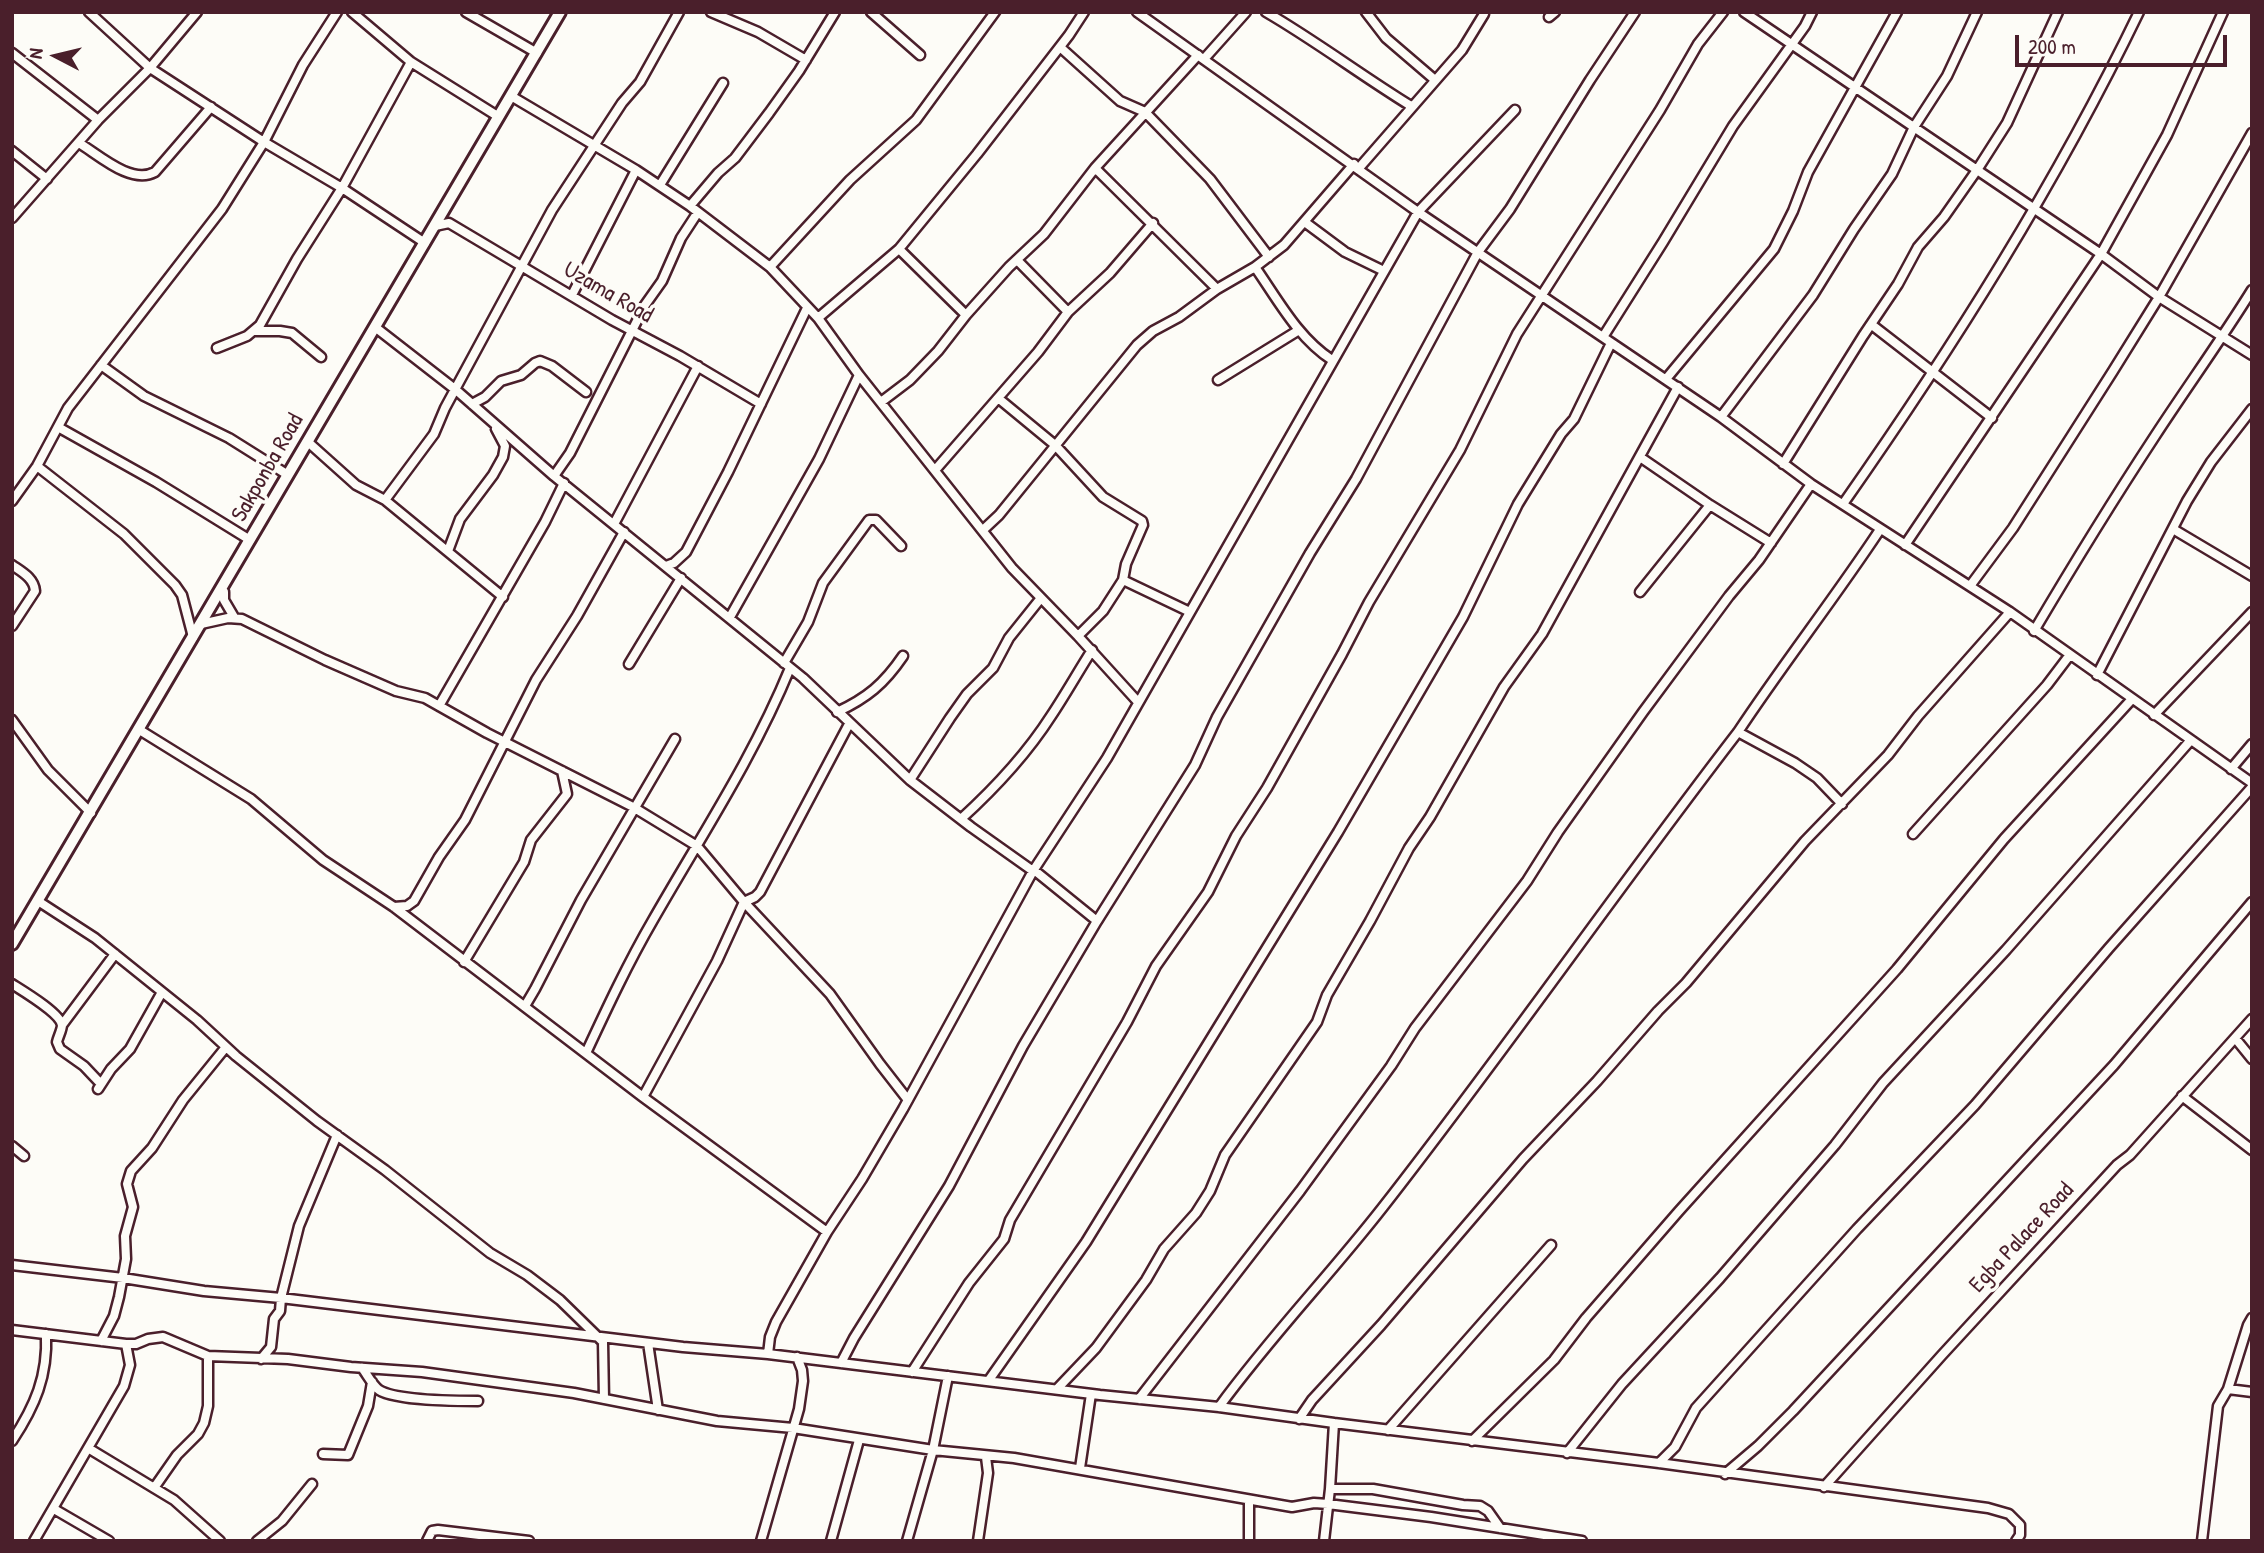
<!DOCTYPE html>
<html>
<head>
<meta charset="utf-8">
<style>
  body { margin:0 }
  #map { position:relative; width:2264px; height:1553px; overflow:hidden; background:#fdfcf7; font-family:"Patrick Hand",sans-serif }
  canvas { display:block }
  .frame { position:absolute; inset:0; border:14px solid #4a1f2b; pointer-events:none }
  .north { position:absolute; left:21px; top:21px; width:70px; height:70px; -webkit-text-stroke:5px #fdfcf7; paint-order:stroke; rotate:277deg; font-size:19px; font-weight:700; line-height:28px; text-align:center; color:#4a1f2b }
  .north::after { content:''; display:block; margin:auto; width:24px; height:32px; background:#4a1f2b; clip-path:polygon(50% 0,100% 100%,50% 72%,0 100%) }
  .scale { position:absolute; left:2015px; top:35px; width:212px; height:32px; box-sizing:border-box; border:4px solid #4a1f2b; border-top:0; padding-left:9px; font-size:21px; line-height:24px; white-space:nowrap; color:#4a1f2b; -webkit-text-stroke:5px #fdfcf7; paint-order:stroke }
</style>
</head>
<body>
<div id="map">
<canvas width="2264" height="1553"></canvas>
<div class="frame"></div>
<div class="north">N</div>
<div class="scale">200 m</div>
</div>
<script>
const context = document.querySelector('canvas').getContext('2d');
context.lineJoin = 'round';
function stroke(path, color, width, dash) {
  context.strokeStyle = color;
  context.lineWidth = width;
  context.lineCap = dash ? 'butt' : 'round';
  context.setLineDash(dash || []);
  context.stroke(path);
}
function write(font, color, halo, rows, align = 'center') {
  context.font = font + ' "Patrick Hand",sans-serif';
  context.lineWidth = 7;
  context.setLineDash([]);
  context.textBaseline = 'middle';
  context.strokeStyle = halo;
  context.fillStyle = color;
  for (const [text, x, y, turn = 0] of rows) {
    context.save();
    context.translate(x, y);
    context.rotate((+turn || 0) * Math.PI / 180);
    context.textAlign = isNaN(turn) ? turn : align;
    if (halo) context.strokeText(text, 0, 0);
    context.fillText(text, 0, 0);
    context.restore();
  }
}
const minor = new Path2D(`
  M 89,12 L 150,68 L 264,142 L 342,188 L 425,243
  M 352,12 L 411,62 L 499,117
  M 466,12 L 537,53
  M 711,12 L 758,32 L 806,60
  M 871,12 L 920,55
  M 1137,12 L 1418,212 L 1721,417 L 1811,484 L 2010,612 L 2252,783
  M 1266,12 C 1316,41 1362,76 1411,106
  M 1366,12 L 1386,38 L 1435,80
  M 1744,12 L 2101,254 L 2159,297 L 2252,355
  M 1549,17 L 1555,12
  M 1060,47 L 1120,101 L 1145,112 L 1210,179 L 1269,257
  M 12,53 L 98,120
  M 1204,59 L 1246,12
  M 511,96 L 636,170 L 690,206 L 770,267 L 818,318 L 859,375 L 1012,568 L 1078,636 L 1138,702
  M 79,143 C 99,155 131,185 155,172 L 211,107
  M 12,151 L 47,179
  M 1095,168 L 1217,289
  M 1359,168 L 1462,50 L 1484,14
  M 660,185 L 723,83
  M 690,206 L 718,173 L 735,158 L 769,113 L 799,71 L 835,12
  M 12,218 L 98,120 L 150,68 L 197,12
  M 1306,223 L 1345,252 L 1384,271
  M 435,226 L 449,223 L 612,320 L 680,356 L 761,404
  M 899,249 L 966,315
  M 1017,260 L 1068,312
  M 770,267 L 850,180 L 916,120 L 995,12
  M 1255,267 C 1278,300 1298,338 1332,360
  M 572,295 L 636,170
  M 818,318 L 899,249 L 977,154 L 1069,35 L 1084,12
  M 1872,325 L 1992,418
  M 375,327 L 456,390 L 554,476 L 803,678 L 910,780 L 971,827 L 1033,871
  M 255,331 L 280,331 L 292,333 L 321,357
  M 1603,337 L 1663,242 L 1733,126 L 1805,26 L 1812,12
  M 217,348 L 247,336 L 260,325 L 297,259 L 342,188 L 411,62
  M 101,365 L 144,396 L 229,438 L 288,475
  M 1666,379 L 1774,249 L 1793,211 L 1808,172 L 1897,12
  M 1218,380 L 1299,330
  M 998,398 L 1055,445 L 1103,497 L 1142,521 L 1143,525 L 1126,564 L 1123,580 L 1103,611 L 1078,636
  M 881,402 L 910,380 L 938,351 L 966,315 L 1009,267 L 1044,234 L 1095,168 L 1198,55
  M 472,404 L 485,397 L 501,381 L 521,375 L 535,363 L 540,361 L 552,366 L 586,392
  M 1721,417 L 1813,295 L 1854,229 L 1892,174 L 1914,127 L 1947,76 L 1977,12
  M 58,427 L 156,482 L 250,540
  M 308,442 L 356,485 L 385,500 L 434,434 L 445,408 L 552,210 L 622,103 L 640,82 L 679,12
  M 1640,457 L 1710,505 L 1771,543
  M 1783,464 L 1863,336 L 1898,284 L 1918,247 L 1944,217 L 1977,170 L 2007,123 L 2058,12
  M 37,466 L 124,534 L 175,585 L 182,595 L 193,637
  M 936,469 L 1038,352 L 1068,312 L 1110,273 L 1153,223
  M 554,476 L 570,453 L 645,305 L 662,281 L 681,238 L 698,212
  M 385,500 L 503,597
  M 12,501 L 37,466 L 68,408 L 222,209 L 264,142 L 303,65 L 337,12
  M 1843,504 C 1953,347 2056,184 2139,12
  M 614,524 L 698,366
  M 2173,529 L 2252,576
  M 983,530 L 999,515 L 1137,345 L 1153,331 L 1179,317 L 1217,289 L 1255,267 L 1284,245 L 1354,164
  M 1905,545 L 2101,254 L 2167,135 L 2223,12
  M 448,551 L 460,519 L 493,475 L 503,457 L 505,446 L 496,429
  M 12,565 C 22,572 34,578 35,591 L 12,626
  M 666,566 L 674,563 L 686,552 L 728,472 L 807,308
  M 1123,580 L 1190,612
  M 1970,586 L 2013,528 L 2113,371 L 2159,297 L 2252,133
  M 224,592 L 224,600 L 234,617
  M 1640,592 L 1710,505
  M 730,617 L 819,459 L 859,375
  M 201,624 L 228,618 L 242,619 L 325,660 L 396,691 L 425,698 L 487,733 L 633,807 L 697,846 L 744,902 L 830,994 L 880,1064 L 908,1100
  M 2034,631 C 2073,565 2113,500 2155,436 C 2187,387 2221,340 2252,290
  M 784,663 L 808,622 L 823,583 L 869,520 L 876,520 L 901,546
  M 629,664 L 681,578
  M 2097,675 L 2187,501 L 2211,462 L 2252,409
  M 439,706 L 545,522 L 564,483
  M 837,712 C 867,698 884,684 903,656
  M 2154,715 L 2252,612
  M 12,720 L 48,770 L 91,813
  M 138,729 L 251,799 L 323,860 L 394,907 L 643,1097 L 827,1232
  M 1738,732 L 1795,763 L 1817,778 L 1842,804
  M 2231,769 L 2252,744
  M 910,780 L 950,718 L 967,694 L 993,668 L 1009,638 L 1041,598
  M 961,819 C 995,788 1026,755 1051,716 C 1065,695 1078,672 1092,650
  M 1913,834 L 2047,685 L 2069,656
  M 1034,870 L 1097,921 L 1195,765 L 1217,717 L 1310,553 L 1356,479 L 1478,252 L 1510,209 L 1590,80 L 1635,12
  M 38,901 L 95,938 L 197,1020 L 236,1056 L 317,1121 L 385,1170 L 490,1253 L 527,1275 L 560,1300 L 603,1342 L 604,1399
  M 394,907 L 407,906 L 414,901 L 439,857 L 465,820 L 536,680 L 577,616 L 624,532
  M 464,962 L 524,862 L 531,840 L 567,794 L 562,771
  M 12,984 C 23,991 60,1013 62,1025 C 62,1030 58,1037 57,1042 L 60,1049 L 84,1066 L 101,1084
  M 525,1006 L 535,989 L 581,900 L 675,739
  M 62,1025 L 115,954
  M 2235,1038 L 2252,1059
  M 586,1053 C 607,1008 628,963 653,920 C 701,836 753,758 790,668
  M 98,1089 L 111,1069 L 130,1049 L 162,992
  M 2182,1096 L 2252,1150
  M 643,1097 L 717,961 L 744,902 L 755,897 L 760,892 L 849,724
  M 12,1146 L 24,1156
  M 12,1265 L 123,1278 L 204,1291 L 281,1298 L 683,1347 L 768,1354 L 1100,1395 L 1219,1407 L 1334,1423 L 1330,1489 L 1324,1541
  M 12,1330 L 126,1344 L 136,1344 L 148,1339 L 163,1337 L 208,1356 L 288,1359 L 351,1367 L 422,1372 L 574,1393 L 717,1421 L 793,1428 L 933,1450 L 1014,1458 L 1292,1507 L 1314,1503 L 1328,1504 L 1431,1517 L 1582,1541
  M 101,1341 L 114,1316 L 119,1297 L 126,1259 L 125,1236 L 133,1207 L 127,1184 L 131,1171 L 152,1148 L 183,1100 L 226,1047
  M 648,1343 L 658,1410
  M 768,1354 L 770,1337 L 776,1322 L 827,1232 L 862,1179 L 903,1109 L 1033,871 L 1107,758 L 1418,212 L 1515,110
  M 261,1359 L 271,1347 L 274,1319 L 280,1311 L 281,1298 L 299,1226 L 337,1135
  M 841,1363 L 854,1338 L 949,1186 L 1023,1046 L 1097,921
  M 362,1368 C 367,1374 372,1385 379,1390 C 397,1401 455,1401 478,1401
  M 912,1372 L 969,1283 L 1004,1239 L 1010,1220 L 1127,1022 L 1156,966 L 1208,892 L 1236,836 L 1267,788 L 1342,654 L 1369,602 L 1460,450 L 1517,334 L 1660,110 L 1698,44 L 1723,12
  M 989,1380 L 1086,1242 L 1338,832 L 1463,617 L 1518,504 L 1561,434 L 1574,419 L 1611,343
  M 1057,1389 L 1096,1348 L 1146,1280 L 1164,1249 L 1196,1213 L 1210,1191 L 1225,1155 L 1317,1022 L 1327,995 L 1370,921 L 1409,848 L 1430,817 L 1504,687 L 1542,634 L 1678,387
  M 2228,1389 L 2252,1392
  M 1139,1399 L 1300,1191 L 1391,1066 L 1415,1028 L 1527,881 L 1558,832 L 1643,712 L 1729,596 L 1759,560 L 1811,484
  M 1219,1407 C 1270,1337 1330,1275 1383,1207 C 1505,1051 1617,889 1738,732 C 1783,664 1834,599 1879,531
  M 1299,1419 L 1312,1400 L 1381,1325 L 1523,1159 L 1597,1081 L 1658,1011 L 1686,983 L 1805,841 L 1888,755 L 1918,716 L 2010,612
  M 1334,1423 L 1659,1463 L 1988,1508 L 2009,1514 L 2020,1525 L 2020,1535 L 2016,1541
  M 1388,1430 L 1551,1245
  M 12,1441 C 35,1406 48,1376 46,1334
  M 1472,1441 L 1554,1360 L 1586,1318 L 1679,1211 L 1897,969 L 2004,839 L 2132,699
  M 88,1448 L 174,1500 L 220,1541
  M 1567,1453 L 1622,1384 L 1720,1278 L 1835,1145 L 1883,1083 L 2006,950 L 2190,741
  M 323,1454 L 348,1455 L 368,1406 L 372,1382
  M 1659,1463 L 1675,1447 L 1696,1408 L 1857,1229 L 1975,1105 L 2109,948 L 2252,787
  M 1080,1468 L 1091,1394
  M 1725,1474 L 1758,1446 L 1793,1411 L 2114,1065 L 2252,902
  M 1824,1487 L 1942,1355 L 2117,1165 L 2130,1155 L 2252,1019
  M 154,1488 L 177,1455 L 198,1434 L 204,1423 L 208,1406 L 208,1356
  M 1330,1489 L 1373,1489 L 1463,1505 L 1480,1506 L 1488,1511 L 1500,1528
  M 1249,1500 L 1249,1541
  M 54,1509 L 109,1541
  M 34,1541 L 124,1386 L 130,1365 L 126,1344
  M 257,1541 L 282,1521 L 312,1484
  M 427,1541 L 432,1531 L 438,1530 L 529,1541
  M 761,1541 L 799,1409 L 803,1381 L 802,1370 L 797,1357
  M 831,1541 L 859,1440
  M 907,1541 L 933,1450 L 948,1376
  M 978,1541 L 988,1473 L 986,1457
  M 2202,1541 L 2218,1406 L 2228,1389 L 2248,1325 L 2252,1318`);
const secondary = new Path2D(`
  M 12,944 L 560,12`);
const streetNames = [
  ["Uzama Road",608,293,30],
  ["Sakponba Road",268,468,-60],
  ["Egba Palace Road",2022,1238,-47]
];
stroke(minor, '#4a1f2b', 13);
stroke(secondary, '#4a1f2b', 16);
stroke(minor, '#fdfcf7', 8);
stroke(secondary, '#fdfcf7', 10);
write('23px', '#4a1f2b', '#fdfcf7', streetNames);
</script>
</body>
</html>
